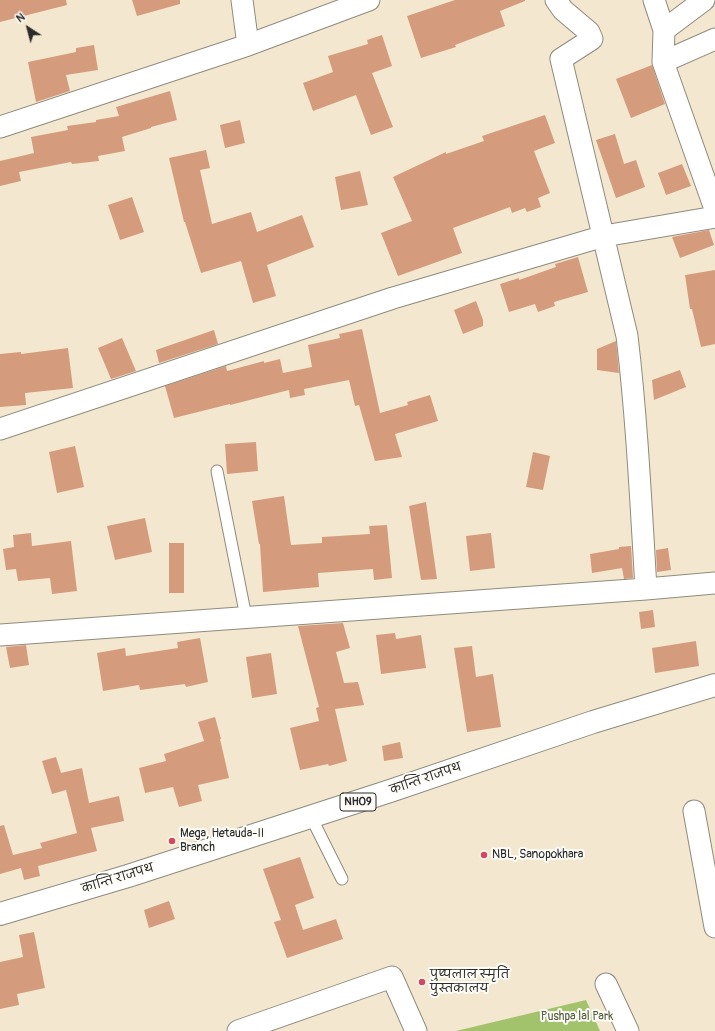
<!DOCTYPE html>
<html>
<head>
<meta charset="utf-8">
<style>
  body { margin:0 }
  #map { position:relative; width:715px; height:1031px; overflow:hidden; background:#f3e8cf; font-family:Pangolin,sans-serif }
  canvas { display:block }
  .north { position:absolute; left:8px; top:8px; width:40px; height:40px; -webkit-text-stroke:3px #fdfcf7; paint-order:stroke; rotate:324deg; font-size:11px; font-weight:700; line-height:16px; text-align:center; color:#2b2b2b }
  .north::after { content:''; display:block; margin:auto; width:14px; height:18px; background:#2b2b2b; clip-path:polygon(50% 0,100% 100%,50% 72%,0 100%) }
</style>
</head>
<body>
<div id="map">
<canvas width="715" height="1031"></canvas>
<div class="north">N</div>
</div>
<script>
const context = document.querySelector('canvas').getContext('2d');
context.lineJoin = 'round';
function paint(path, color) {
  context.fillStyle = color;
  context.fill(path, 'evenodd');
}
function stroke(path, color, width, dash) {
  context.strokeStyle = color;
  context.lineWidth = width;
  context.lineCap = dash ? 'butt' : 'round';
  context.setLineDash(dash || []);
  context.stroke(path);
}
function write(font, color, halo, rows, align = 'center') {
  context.font = font + ' Pangolin,"Playpen Sans Deva",sans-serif';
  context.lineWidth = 4;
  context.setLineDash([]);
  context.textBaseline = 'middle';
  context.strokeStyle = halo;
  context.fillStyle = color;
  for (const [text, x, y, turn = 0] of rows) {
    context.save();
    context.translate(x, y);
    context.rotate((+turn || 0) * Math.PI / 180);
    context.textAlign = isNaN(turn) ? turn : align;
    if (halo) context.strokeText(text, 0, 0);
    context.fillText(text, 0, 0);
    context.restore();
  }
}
const green = new Path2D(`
  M 586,1000 L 600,1031 L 456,1031 Z`);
const building = new Path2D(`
  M 0,0 L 66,0 L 67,5 L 0,22 Z
  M 132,0 L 180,0 L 180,4 L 137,16 Z
  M 455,0 L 525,0 L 525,1 L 500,11 L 505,26 L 455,45 L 456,47 L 421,58 L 407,16 Z
  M 382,35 L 392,66 L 372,73 L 393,127 L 371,135 L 356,95 L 313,111 L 303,83 L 333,72 L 328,56 L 368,44 L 367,40 Z
  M 94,45 L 98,70 L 66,75 L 70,91 L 36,102 L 28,62 L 76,52 L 76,48 Z
  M 652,65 L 665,104 L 631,118 L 616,79 Z
  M 170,91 L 177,120 L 151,127 L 151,128 L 122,137 L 125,151 L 98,156 L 99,161 L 72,164 L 71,162 L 19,172 L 21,181 L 0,186 L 0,161 L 34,153 L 31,137 L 68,130 L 67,126 L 96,122 L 96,120 L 119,116 L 116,107 Z
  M 545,115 L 555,143 L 534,151 L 550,193 L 538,198 L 541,207 L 527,212 L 525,208 L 512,213 L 510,207 L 453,228 L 462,253 L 398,276 L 381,233 L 412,221 L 393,177 L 446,152 L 446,154 L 484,141 L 482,136 Z
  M 240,120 L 245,143 L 225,148 L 220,125 Z
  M 615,134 L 624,164 L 636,160 L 645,187 L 616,198 L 596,140 Z
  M 206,150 L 210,168 L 200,170 L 212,224 L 251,212 L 257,232 L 302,215 L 314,247 L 267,265 L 276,296 L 253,303 L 241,261 L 201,273 L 185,222 L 184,222 L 169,158 Z
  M 682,164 L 691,186 L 666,195 L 658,173 Z
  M 360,171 L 368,205 L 341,210 L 335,177 Z
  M 132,197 L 144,232 L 120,240 L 108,205 Z
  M 709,230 L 714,245 L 680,258 L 672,237 Z
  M 578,257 L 588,292 L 554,302 L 555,306 L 538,312 L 535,304 L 509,312 L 500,284 L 519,278 L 519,280 L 556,267 L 555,264 Z
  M 715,270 L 715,344 L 701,347 L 692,309 L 690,309 L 685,275 Z
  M 476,301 L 483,320 L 483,326 L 463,334 L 454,310 Z
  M 362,329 L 380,413 L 408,405 L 407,402 L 430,395 L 438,421 L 395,434 L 402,457 L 375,461 L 359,405 L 355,406 L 349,380 L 304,389 L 305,395 L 290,398 L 289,390 L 230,405 L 230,404 L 174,418 L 165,386 L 226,366 L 227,371 L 264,361 L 264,363 L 280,359 L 283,373 L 312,367 L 308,345 L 340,338 L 339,334 Z
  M 214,330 L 218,344 L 159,363 L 156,350 Z
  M 122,338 L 136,371 L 111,379 L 98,348 Z
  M 616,341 L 619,373 L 597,370 L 597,349 Z
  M 68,348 L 73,388 L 25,393 L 26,405 L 0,407 L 0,354 L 21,352 L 21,354 Z
  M 680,370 L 686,387 L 654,400 L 652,380 Z
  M 256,442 L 258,471 L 227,474 L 225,444 Z
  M 75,446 L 84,487 L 57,493 L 49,452 Z
  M 533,452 L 550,456 L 543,490 L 526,487 Z
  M 284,496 L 291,545 L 322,543 L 322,537 L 370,534 L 369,526 L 387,525 L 392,578 L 374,580 L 373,569 L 318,573 L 319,587 L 263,592 L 260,544 L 259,544 L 252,501 Z
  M 426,502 L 437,579 L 421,580 L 409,506 Z
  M 145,518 L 152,552 L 115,560 L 107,526 Z
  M 31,533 L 32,546 L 71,541 L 77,591 L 52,594 L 50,578 L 18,581 L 16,569 L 6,570 L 3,549 L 14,547 L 13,535 Z
  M 491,533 L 495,568 L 470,571 L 466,536 Z
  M 169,543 L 184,543 L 184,593 L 169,593 Z
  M 631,546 L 633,578 L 624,579 L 622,568 L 592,573 L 590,554 L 619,549 L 619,547 Z
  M 668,548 L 671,570 L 657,572 L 656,550 Z
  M 653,610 L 655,627 L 641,629 L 639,612 Z
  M 343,623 L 350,648 L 336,652 L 344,683 L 358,682 L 364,705 L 335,709 L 347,761 L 329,766 L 328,764 L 300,770 L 290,728 L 319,721 L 316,708 L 319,707 L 298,626 Z
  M 395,633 L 396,639 L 421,635 L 426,668 L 381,674 L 376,635 Z
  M 200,638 L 208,682 L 186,687 L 185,684 L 140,690 L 139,685 L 103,691 L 97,653 L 125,648 L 126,656 L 178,648 L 177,642 Z
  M 696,641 L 699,666 L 655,673 L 652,648 Z
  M 26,645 L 29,665 L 10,668 L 6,647 Z
  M 472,646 L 476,677 L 493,674 L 501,727 L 467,732 L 454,648 Z
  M 271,653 L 277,694 L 252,698 L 246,657 Z
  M 215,717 L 221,739 L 220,739 L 229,778 L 198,785 L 202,801 L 179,807 L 173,787 L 145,793 L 139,768 L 166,761 L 164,754 L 204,741 L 198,722 Z
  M 400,742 L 403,758 L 384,761 L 382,746 Z
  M 56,757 L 61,773 L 82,768 L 89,803 L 119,796 L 124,821 L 91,828 L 97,851 L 38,866 L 40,876 L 24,880 L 21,868 L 0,874 L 0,826 L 4,825 L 13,855 L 42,848 L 40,843 L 77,833 L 66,790 L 52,794 L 42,761 Z
  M 300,857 L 314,898 L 295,905 L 303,930 L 336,919 L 343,939 L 287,958 L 274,922 L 281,920 L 263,869 Z
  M 169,901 L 175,919 L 149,928 L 144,910 Z
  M 34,932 L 45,988 L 17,994 L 19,1005 L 0,1009 L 0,962 L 23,957 L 19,935 Z`);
const lane = new Path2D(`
  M 217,471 L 246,617
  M 311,817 L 342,879`);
const street = new Path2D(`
  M 242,0 L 248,45
  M 556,0 L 563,10 L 589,32 L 592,39 L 561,59 L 627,336 C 637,420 641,505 646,589
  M 654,0 L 664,30 L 663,62 L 715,209
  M 664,30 L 704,0
  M 663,62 L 715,39
  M 0,127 L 248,45 L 369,0
  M 0,429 L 393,298 L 604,236 L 715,217
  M 0,635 L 646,589 L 715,583
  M 694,811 L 715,927
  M 606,984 L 628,1031
  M 238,1031 L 392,977 L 416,1031`);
const primary = new Path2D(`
  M 0,914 L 128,876 L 390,791 L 593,722 L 715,685`);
const markers = [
  [172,841,4,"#d1495b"],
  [484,855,4,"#d1495b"],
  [422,982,4,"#d1495b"]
];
const shields = [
  [358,802,36]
];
const shieldNames = [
  ["NH09",358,802]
];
const streetNames = [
  ["कान्ति राजपथ",426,779,-19],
  ["कान्ति राजपथ",118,879,-17]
];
const poiNames = [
  ["Mega, Hetauda-II",180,834],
  ["Branch",180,848],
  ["NBL, Sanopokhara",492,855],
  ["पुष्पलाल स्मृति",430,975],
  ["पुस्तकालय",430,989]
];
const parkNames = [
  ["Pushpa lal Park",577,1017]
];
paint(green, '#a2c26b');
paint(building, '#d49c7c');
stroke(lane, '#8f8a7d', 13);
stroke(street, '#8f8a7d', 23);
stroke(primary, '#8f8a7d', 24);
stroke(lane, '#fff', 11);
stroke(street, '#fff', 21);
stroke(primary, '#fff', 22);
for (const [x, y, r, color] of markers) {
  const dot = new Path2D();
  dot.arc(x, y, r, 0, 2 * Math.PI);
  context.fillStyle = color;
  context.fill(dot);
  stroke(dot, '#fdfcf7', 1.5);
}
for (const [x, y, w] of shields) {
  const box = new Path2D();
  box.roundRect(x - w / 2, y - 9, w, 18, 3);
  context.fillStyle = '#fdfcf7';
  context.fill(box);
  stroke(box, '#2b2b2b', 1);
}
write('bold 11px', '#2b2b2b', null, shieldNames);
write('12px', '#2b2b2b', '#fdfcf7', streetNames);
write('12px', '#2b2b2b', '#fdfcf7', poiNames, 'left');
write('12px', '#556041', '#fdfcf7', parkNames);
</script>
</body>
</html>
